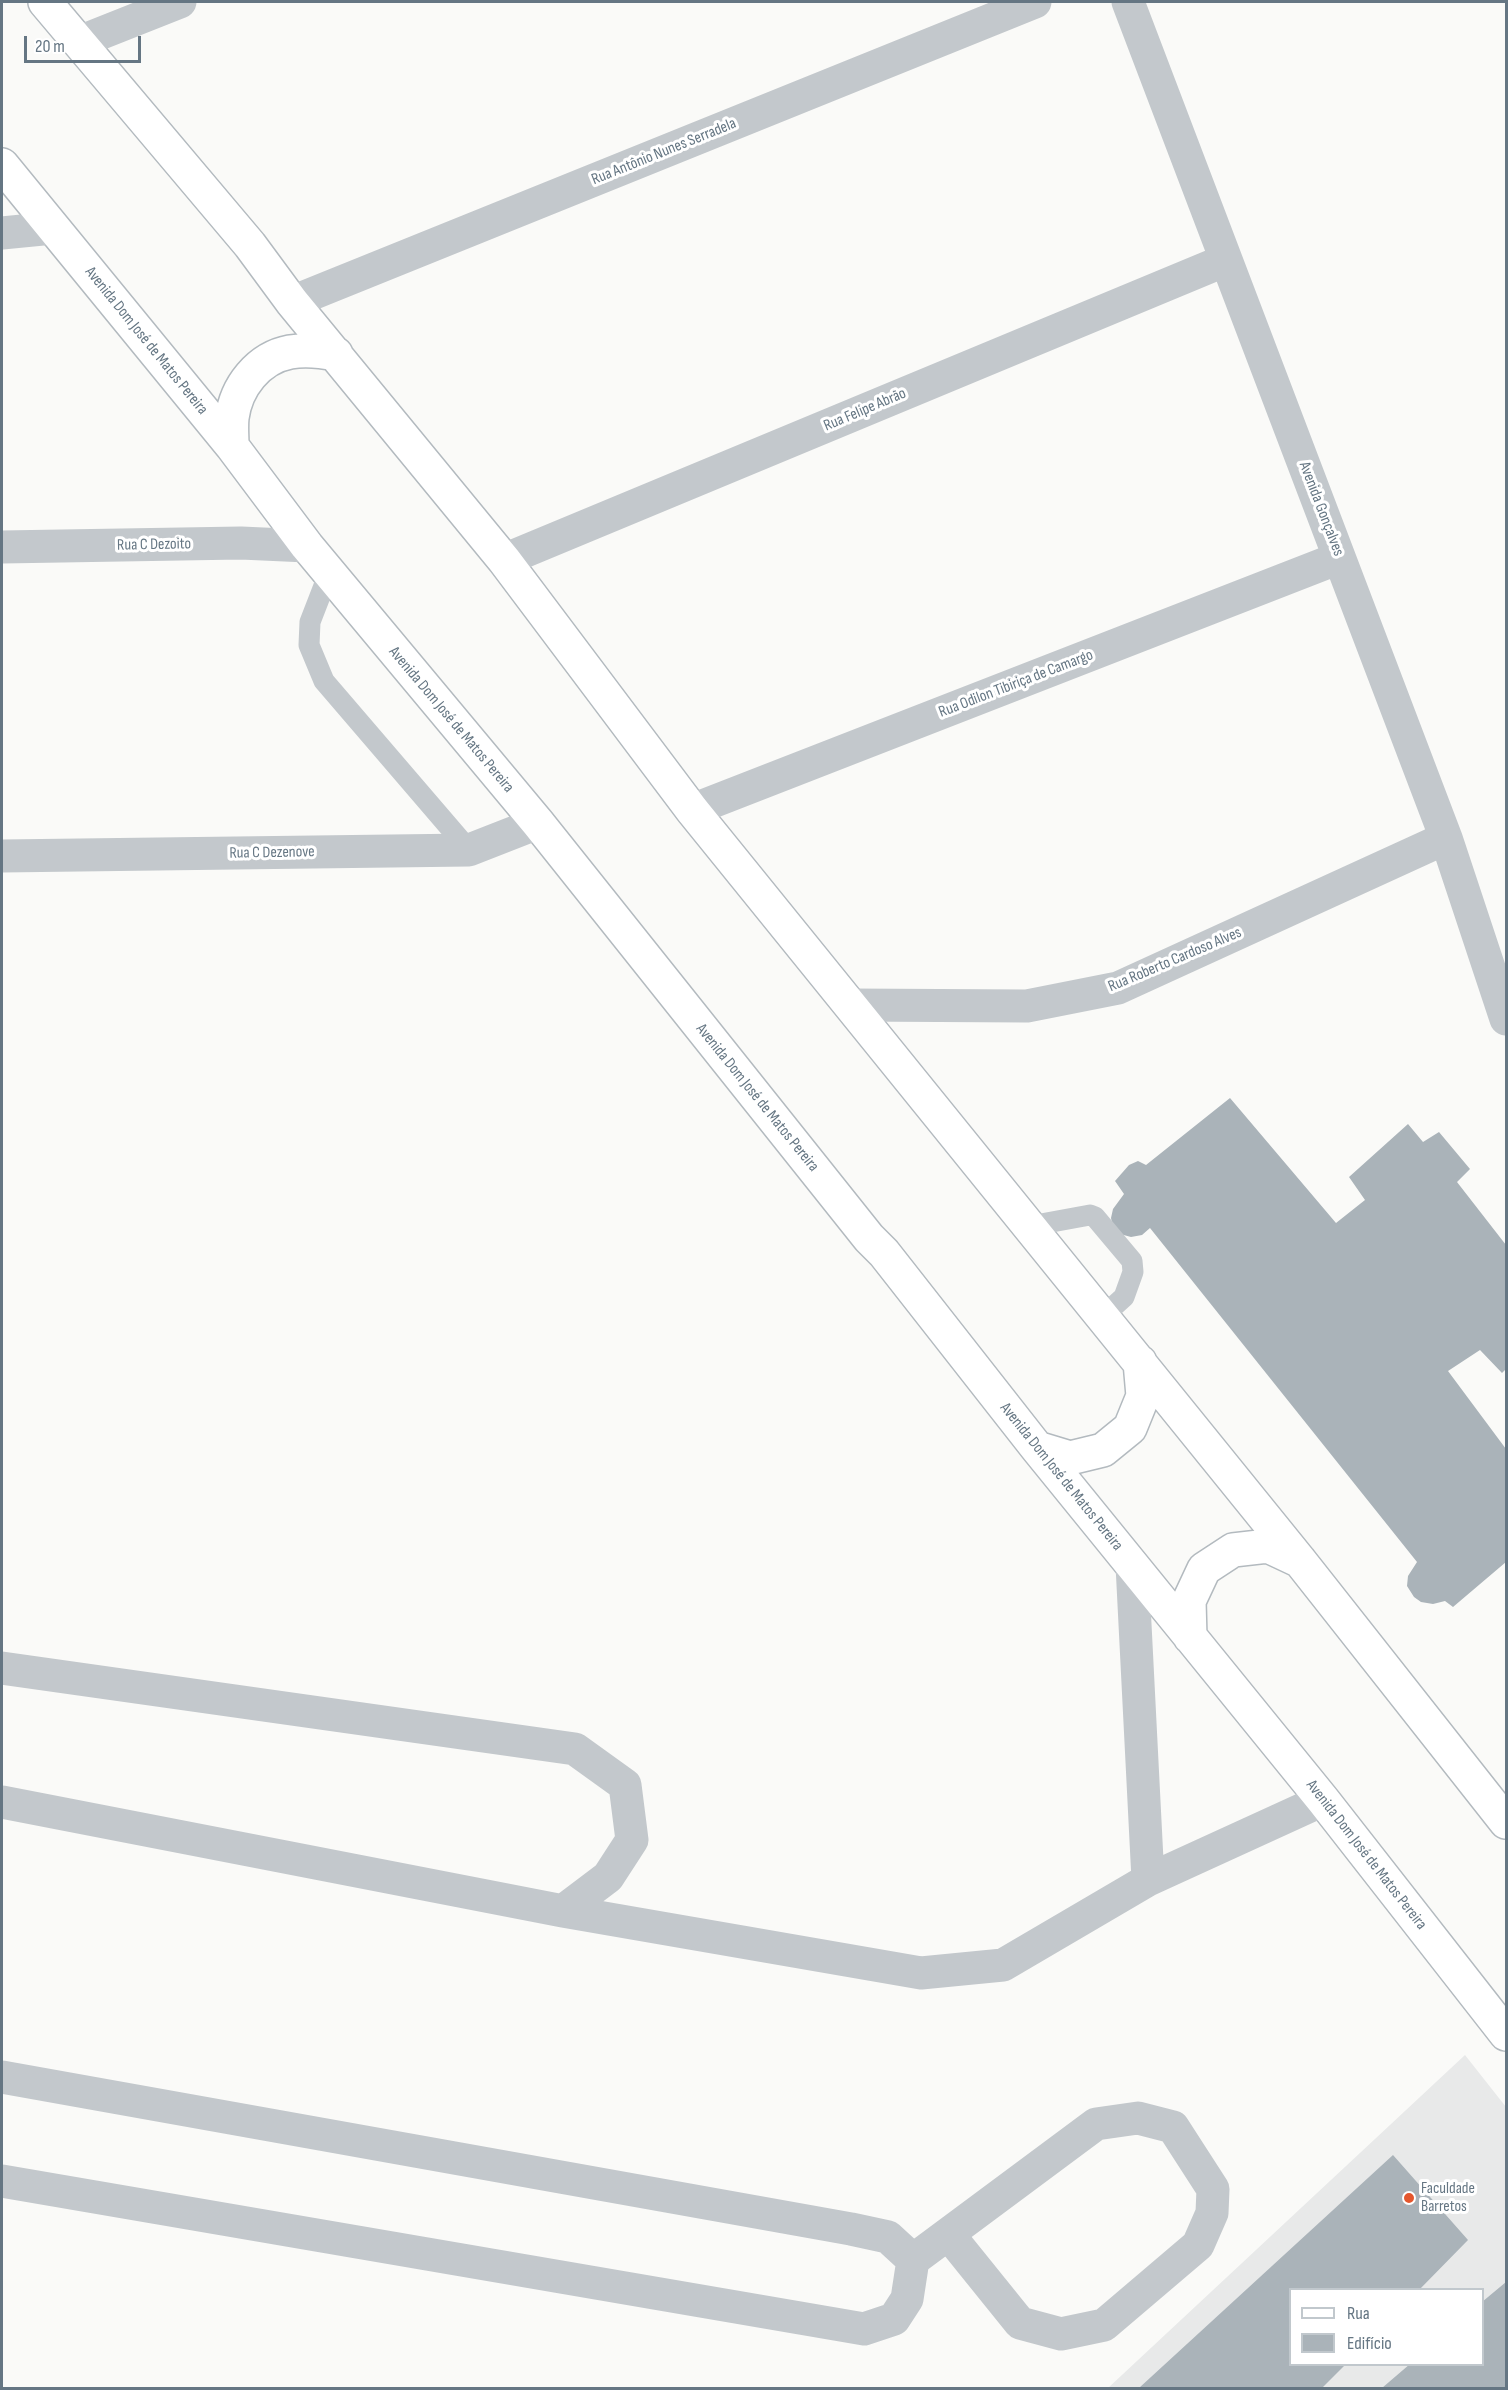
<!DOCTYPE html>
<html>
<head>
<meta charset="utf-8">
<style>
  body { margin:0 }
  #map { position:relative; width:1508px; height:2390px; overflow:hidden; background:#fafaf8; font-family:"Sofia Sans Condensed",sans-serif }
  canvas { display:block }
  .frame { position:absolute; inset:0; border:3px solid #657683; pointer-events:none }
  .legend { position:absolute; left:1289px; top:2288px; width:195px; height:78px; box-sizing:border-box; background:#fff; border:2px solid #c1c8cd; margin:0; padding:8px 10px; list-style:none; font-size:18px; color:#657683 }
  .legend li { display:flex; align-items:center; gap:12px; height:30px }
  .legend b { width:30px; border:2px solid #c1c8cd }
  .scale { position:absolute; left:24px; top:36px; width:117px; height:27px; box-sizing:border-box; border:3px solid #657683; border-top:0; padding-left:8px; font-size:18px; line-height:21px; white-space:nowrap; color:#657683; -webkit-text-stroke:4px #fff; paint-order:stroke }
</style>
</head>
<body>
<div id="map">
<canvas width="1508" height="2390"></canvas>
<div class="frame"></div>
<ul class="legend">
<li><b style="height:8px;background:#fff"></b>Rua</li>
<li><b style="height:16px;background:#aab3b9"></b>Edifício</li>
</ul>
<div class="scale">20 m</div>
</div>
<script>
const context = document.querySelector('canvas').getContext('2d');
context.lineJoin = 'round';
function paint(path, color) {
  context.fillStyle = color;
  context.fill(path, 'evenodd');
}
function stroke(path, color, width, dash) {
  context.strokeStyle = color;
  context.lineWidth = width;
  context.lineCap = dash ? 'butt' : 'round';
  context.setLineDash(dash || []);
  context.stroke(path);
}
function write(font, color, halo, rows, align = 'center') {
  context.font = font + ' "Sofia Sans Condensed",sans-serif';
  context.lineWidth = 6;
  context.setLineDash([]);
  context.textBaseline = 'middle';
  context.strokeStyle = halo;
  context.fillStyle = color;
  for (const [text, x, y, turn = 0] of rows) {
    context.save();
    context.translate(x, y);
    context.rotate((+turn || 0) * Math.PI / 180);
    context.textAlign = isNaN(turn) ? turn : align;
    if (halo) context.strokeText(text, 0, 0);
    context.fillText(text, 0, 0);
    context.restore();
  }
}
const built = new Path2D(`
  M 1465,2055 L 1506,2107 L 1506,2388 L 1108,2388 ZM 1290,2290 L 1482,2290 L 1482,2364 L 1290,2364 Z`);
const building = new Path2D(`
  M 1230,1098 L 1336,1223 L 1365,1200 L 1349,1177 L 1408,1124 L 1423,1142 L 1439,1132 L 1470,1169 L 1457,1182 L 1506,1245 L 1506,1369 L 1502,1373 L 1480,1350 L 1448,1371 L 1506,1449 L 1506,1562 L 1453,1607 L 1445,1601 L 1433,1604 L 1421,1602 L 1414,1597 L 1407,1586 L 1408,1576 L 1417,1562 L 1150,1228 L 1142,1235 L 1131,1237 L 1120,1234 L 1113,1227 L 1111,1218 L 1113,1209 L 1124,1194 L 1115,1181 L 1129,1165 L 1138,1161 L 1146,1165 Z
  M 1393,2155 L 1468,2240 L 1419,2290 L 1290,2290 L 1290,2364 L 1346,2364 L 1322,2388 L 1139,2388 Z
  M 1506,2282 L 1506,2388 L 1382,2388 L 1410,2364 L 1482,2364 L 1482,2302 Z`);
const service = new Path2D(`
  M 329,573 L 310,622 L 309,645 L 324,681 L 469,850
  M 1030,1226 L 1090,1215 L 1095,1217 L 1132,1261 L 1133,1272 L 1124,1297 L 1103,1316`);
const minor = new Path2D(`
  M 1128,2 L 1446,838 L 1506,1019
  M 79,42 L 180,2
  M 2,233 L 53,228
  M 292,302 L 1035,2
  M 2,547 L 241,543 L 307,546
  M 504,560 L 1226,260
  M 692,810 L 1339,558
  M 2,856 L 469,850 L 538,823
  M 851,1005 L 1027,1006 L 1118,988 L 1446,838
  M 1132,1565 L 1148,1880
  M 2,1668 L 575,1749 L 625,1785 L 632,1840 L 608,1877 L 563,1911
  M 2,1802 L 563,1911 L 921,1973 L 1003,1965 L 1148,1880 L 1323,1800
  M 2,2077 L 851,2229 L 888,2237 L 913,2260 L 907,2299 L 894,2319 L 864,2329 L 2,2181
  M 913,2260 L 1096,2124 L 1138,2118 L 1173,2127 L 1213,2189 L 1212,2213 L 1198,2245 L 1104,2325 L 1061,2334 L 1020,2323 L 949,2235`);
const secondary = new Path2D(`
  M 45,2 L 250,245 L 292,302 L 504,560 L 692,810 L 1300,1561 L 1506,1822
  M 2,165 L 232,446 L 307,546 L 538,823 L 869,1238 L 884,1253 L 1037,1448 L 1323,1800 L 1506,2034
  M 232,446 C 232,437 231,427 232,418 C 236,387 258,358 290,352 C 306,349 321,351 336,354
  M 1037,1448 L 1070,1458 L 1103,1450 L 1130,1428 L 1143,1396 L 1140,1362
  M 1190,1637 L 1189,1601 L 1204,1569 L 1233,1550 L 1268,1546 L 1300,1561`);
const markers = [
  [1409,2198,6,"#e4572e"]
];
const streetNames = [
  ["Rua Antônio Nunes Serradela",664,152,-22],
  ["Avenida Dom José de Matos Pereira",146,341,51],
  ["Rua Felipe Abrão",865,410,-23],
  ["Avenida Gonçalves",1321,509,69],
  ["Rua C Dezoito",154,545,-1],
  ["Rua Odilon Tibiriça de Camargo",1016,684,-21],
  ["Avenida Dom José de Matos Pereira",451,720,50],
  ["Rua C Dezenove",272,853,-1],
  ["Rua Roberto Cardoso Alves",1175,960,-23],
  ["Avenida Dom José de Matos Pereira",757,1098,51],
  ["Avenida Dom José de Matos Pereira",1061,1477,51],
  ["Avenida Dom José de Matos Pereira",1366,1855,52]
];
const poiNames = [
  ["Faculdade",1421,2189],
  ["Barretos",1421,2207]
];
paint(built, '#e8e9e9');
paint(building, '#aab3b9');
stroke(secondary, '#b3babf', 36);
stroke(service, '#c3c8cc', 21);
stroke(minor, '#c3c8cc', 33);
stroke(secondary, '#fff', 33);
for (const [x, y, r, color] of markers) {
  const dot = new Path2D();
  dot.arc(x, y, r, 0, 2 * Math.PI);
  context.fillStyle = color;
  context.fill(dot);
  stroke(dot, '#fff', 2);
}
write('16px', '#657683', '#fff', streetNames);
write('16px', '#657683', '#fff', poiNames, 'left');
</script>
</body>
</html>
